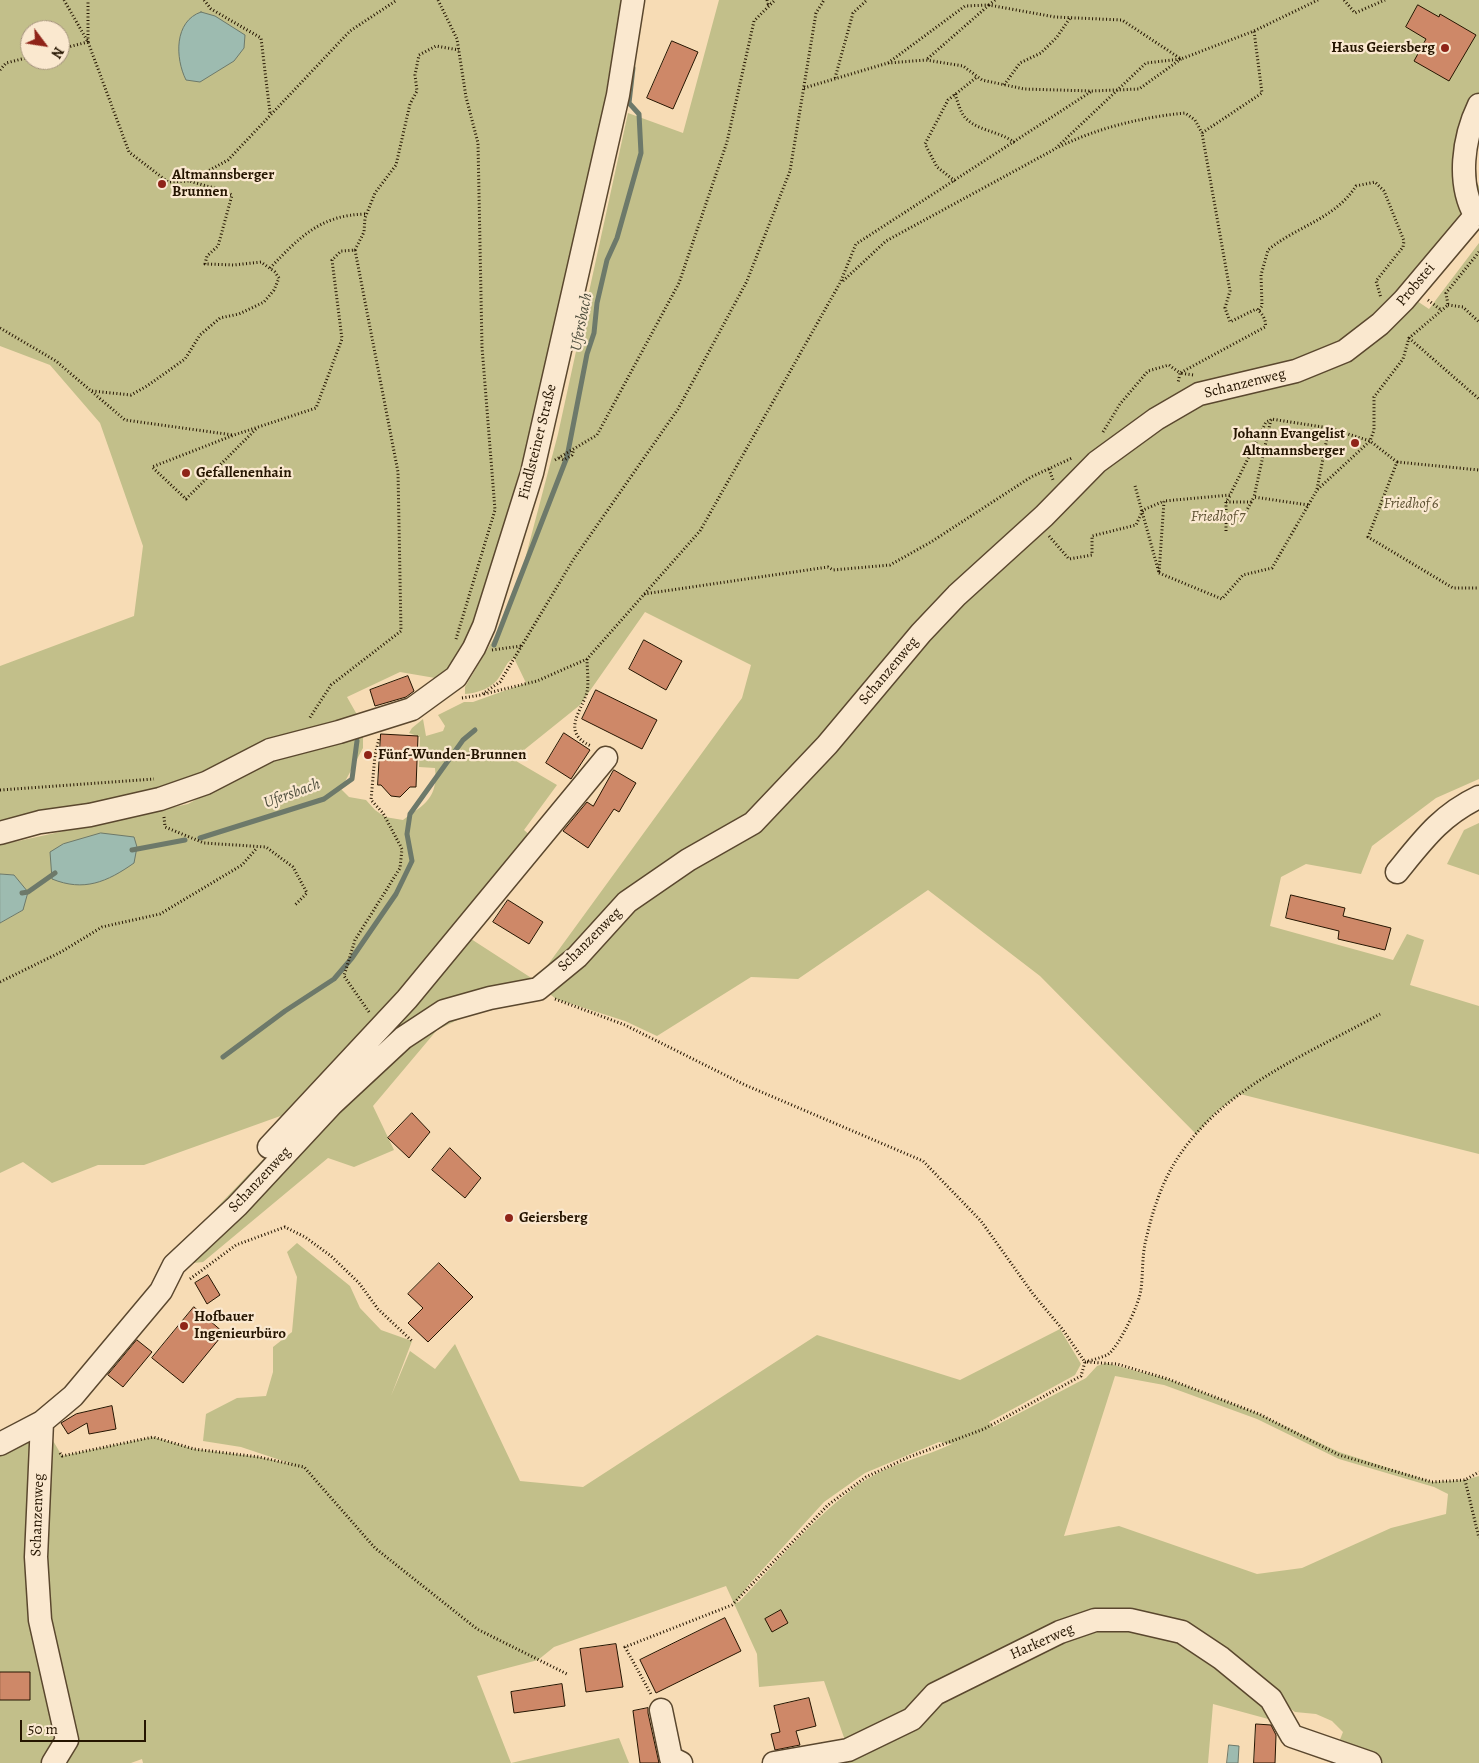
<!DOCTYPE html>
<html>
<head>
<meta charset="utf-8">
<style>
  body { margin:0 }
  #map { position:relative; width:1479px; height:1763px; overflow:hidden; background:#f7dcb5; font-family:Alegreya,serif }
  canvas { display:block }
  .north { position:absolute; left:20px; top:20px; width:50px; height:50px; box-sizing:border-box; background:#fae8cf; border:1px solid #a5947d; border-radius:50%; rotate:121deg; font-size:14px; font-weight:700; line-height:20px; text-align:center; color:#251501 }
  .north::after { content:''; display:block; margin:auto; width:18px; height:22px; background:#8f2418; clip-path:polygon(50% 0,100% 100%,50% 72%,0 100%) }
  .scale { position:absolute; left:20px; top:1720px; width:126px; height:22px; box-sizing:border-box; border:2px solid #251501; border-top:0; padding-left:6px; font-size:15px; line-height:18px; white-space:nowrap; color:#251501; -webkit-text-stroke:4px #fae8cf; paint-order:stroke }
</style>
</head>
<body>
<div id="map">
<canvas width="1479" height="1763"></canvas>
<div class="north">N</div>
<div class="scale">50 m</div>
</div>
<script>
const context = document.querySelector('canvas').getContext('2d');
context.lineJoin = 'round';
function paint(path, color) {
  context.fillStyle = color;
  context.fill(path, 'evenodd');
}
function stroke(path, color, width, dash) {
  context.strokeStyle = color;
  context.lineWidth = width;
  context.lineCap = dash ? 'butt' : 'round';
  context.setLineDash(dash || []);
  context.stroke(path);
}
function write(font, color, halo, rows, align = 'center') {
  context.font = font + ' Alegreya,serif';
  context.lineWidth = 4.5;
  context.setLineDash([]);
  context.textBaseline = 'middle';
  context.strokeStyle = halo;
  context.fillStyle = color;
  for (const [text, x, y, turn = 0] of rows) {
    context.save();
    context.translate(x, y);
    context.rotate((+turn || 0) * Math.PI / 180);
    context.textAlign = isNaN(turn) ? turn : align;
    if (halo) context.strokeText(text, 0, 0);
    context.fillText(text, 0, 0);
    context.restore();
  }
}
const green = new Path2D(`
  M 0,0 L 621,0 L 604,105 L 549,365 L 476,628 L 441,679 L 400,672 L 347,697 L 360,720 L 177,788 L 0,827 L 0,666 L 134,616 L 143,546 L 100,423 L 50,365 L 0,346 ZM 30,30 L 60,30 L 60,60 L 30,60 Z
  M 719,0 L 1479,0 L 1479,128 L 1470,174 L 1479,186 L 1479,214 L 1414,299 L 1429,309 L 1479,243 L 1479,779 L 1436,798 L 1372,846 L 1361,874 L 1306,864 L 1281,877 L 1270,926 L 1393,960 L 1407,934 L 1424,940 L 1410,985 L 1479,1006 L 1479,1154 L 1240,1094 L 1216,1112 L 1196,1134 L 1040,976 L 928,890 L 798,979 L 751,977 L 657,1036 L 625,1021 L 556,999 L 535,982 L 437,1030 L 373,1106 L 394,1150 L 354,1167 L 328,1158 L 203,1262 L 174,1265 L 176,1250 L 412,1004 L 468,937 L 536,981 L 742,698 L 751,665 L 645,612 L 580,705 L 524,750 L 516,761 L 557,785 L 524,830 L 532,837 L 465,925 L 286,1114 L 144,1165 L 98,1165 L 52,1183 L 23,1162 L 0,1173 L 0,923 L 23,910 L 14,875 L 0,874 L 0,845 L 188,804 L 273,757 L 363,733 L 363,748 L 341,789 L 349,797 L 366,800 L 375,810 L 385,817 L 403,820 C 425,804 438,798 435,768 L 419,767 L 420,737 L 409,733 L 412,728 L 423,719 L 426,736 L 443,731 L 445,726 L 438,715 L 464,702 L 473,702 L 526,683 L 514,658 C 506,662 505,669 500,676 C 493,688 478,693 465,694 L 465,687 L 497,633 L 523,567 L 558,434 L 628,113 L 683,133 Z
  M 1479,823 L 1479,875 L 1447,864 L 1464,830 Z
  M 297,1243 L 350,1286 L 360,1308 L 381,1330 L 412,1341 L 391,1396 L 410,1351 L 435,1369 L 455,1344 L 520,1481 L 583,1487 L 817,1335 L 960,1380 L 1060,1329 L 1081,1364 L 1075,1375 L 989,1422 L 993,1427 L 1086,1378 L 1097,1366 L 1106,1363 L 1168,1379 L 1259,1414 L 1339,1452 L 1432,1482 L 1465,1480 L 1479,1476 L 1479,1763 L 1378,1763 L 1337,1747 L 1343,1732 L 1332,1721 L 1316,1714 L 1295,1712 L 1256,1684 L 1222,1655 L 1095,1617 L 847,1746 L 824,1681 L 759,1687 L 757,1654 L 726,1586 L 554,1647 L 538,1660 L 477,1676 L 511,1763 L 619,1738 L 629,1763 L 143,1763 L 142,1759 L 131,1763 L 53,1763 L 62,1739 L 51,1763 L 0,1763 L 0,1443 L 42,1422 L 62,1456 L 153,1437 L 194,1449 L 259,1457 L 295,1465 L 241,1447 L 203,1441 L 206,1414 L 237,1398 L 266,1396 L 273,1372 L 273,1347 L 292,1332 L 297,1277 L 287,1252 ZM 1115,1376 L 1164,1385 L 1257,1419 L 1339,1459 L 1434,1487 L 1448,1494 L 1446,1514 L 1391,1528 L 1302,1568 L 1257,1574 L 1119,1526 L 1064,1536 ZM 939,1442 L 952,1444 C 925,1457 893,1463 867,1479 C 823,1507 776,1563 739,1602 L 735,1603 L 751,1582 L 824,1502 L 865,1473 Z
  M 1097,1623 L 1180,1634 L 1294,1726 L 1213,1704 L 1208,1763 L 813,1763 L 937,1696 Z`);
const water = new Path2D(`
  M 201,12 L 215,16 L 245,35 L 244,48 L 234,61 L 200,82 L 186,80 C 175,58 174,21 201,12 Z
  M 101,833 L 134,837 L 137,847 L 134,863 C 107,882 84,892 52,879 L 50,852 L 63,844 Z
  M 0,874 L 14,875 L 28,892 L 23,910 L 0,923 Z
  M 1229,1745 L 1239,1746 L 1238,1763 L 1227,1763 Z`);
const stream = new Path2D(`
  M 494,645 L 567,457 L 587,354 L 594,333 L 597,303 L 607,260 L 617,238 L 641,153 L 639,114 L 629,103 L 633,68
  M 200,838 L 324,799 L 352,779 L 357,741
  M 132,850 L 185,840
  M 22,893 L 28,892 L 55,873
  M 223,1057 L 285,1011 L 334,979 L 352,958 L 396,894 L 412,861 L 407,834 L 410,814 L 463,740 L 475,730`);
const building = new Path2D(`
  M 1418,5 L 1439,17 L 1440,14 L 1476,35 L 1449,81 L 1414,61 L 1426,39 L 1406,27 Z
  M 672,41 L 698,52 L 673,109 L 647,98 Z
  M 644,640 L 682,661 L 666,690 L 629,669 Z
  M 408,676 L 414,691 L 406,697 L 375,706 L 370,690 Z
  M 596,690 L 657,720 L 642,749 L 582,719 Z
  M 564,733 L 590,750 L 571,779 L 546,763 Z
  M 381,734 L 418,736 L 416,787 L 410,787 L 400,797 L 391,796 L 381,785 L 378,785 Z
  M 614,770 L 636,783 L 619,812 L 614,809 L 588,848 L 563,831 L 587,802 L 593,806 Z
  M 1291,895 L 1345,908 L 1343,916 L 1391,928 L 1385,950 L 1338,939 L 1339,931 L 1286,918 Z
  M 508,900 L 543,922 L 529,944 L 493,922 Z
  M 412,1113 L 430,1132 L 409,1158 L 388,1138 Z
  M 450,1148 L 481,1178 L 465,1198 L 432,1170 Z
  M 439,1263 L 473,1297 L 428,1342 L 408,1323 L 423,1308 L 408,1294 Z
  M 208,1275 L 220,1295 L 207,1304 L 195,1283 Z
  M 194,1307 L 224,1333 L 183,1383 L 152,1358 Z
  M 137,1340 L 152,1352 L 123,1387 L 108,1375 Z
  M 112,1406 L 116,1429 L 89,1434 L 87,1423 L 68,1434 L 61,1423 L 76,1414 Z
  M 781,1610 L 788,1623 L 772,1632 L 765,1619 Z
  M 725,1618 L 741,1651 L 656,1693 L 640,1660 Z
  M 616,1644 L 623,1687 L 586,1692 L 580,1649 Z
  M 0,1672 L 30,1672 L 30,1700 L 0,1700 Z
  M 562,1684 L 565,1706 L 514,1713 L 511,1692 Z
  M 809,1698 L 816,1726 L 796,1731 L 800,1745 L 775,1750 L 771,1734 L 780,1732 L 774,1706 Z
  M 648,1708 L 648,1713 L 659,1763 L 640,1763 L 633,1711 Z
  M 1256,1724 L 1271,1725 L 1276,1735 L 1275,1763 L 1254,1763 Z`);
const path = new Path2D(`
  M 64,0 L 88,42 L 129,152 L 168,182 L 190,181 L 228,160 L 350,31 L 397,0
  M 204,0 L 211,9 L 261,38 L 270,113
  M 438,0 L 457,39 L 466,97 L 478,143 L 482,347 L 495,510 L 456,639
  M 767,0 L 768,4 L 771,3
  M 995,0 L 989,5 L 1055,17 L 1122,20 L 1181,59
  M 1344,0 L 1355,13 L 1385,0
  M 989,5 L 926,60 L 963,66 L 982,80 L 1024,89 L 1092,91 L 1139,89 L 1181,59
  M 88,42 L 88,0
  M 60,49 L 88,42
  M 888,63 L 965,6 L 988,5
  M 0,70 L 6,63 L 30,57
  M 835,78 L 853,13 L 867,0
  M 1004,85 L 1020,63 L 1041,53 L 1057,37 L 1070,18
  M 804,88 L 888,63 L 926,60
  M 955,94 C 957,100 959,107 962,113 C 972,131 999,130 1015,143
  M 1059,147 C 1097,128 1143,117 1185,113 L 1195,120 L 1202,133
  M 955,181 L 937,167 L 925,144 L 948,100 L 977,77
  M 355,250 L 364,232 L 365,218 L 375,193 L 396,165 L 410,104 L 417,91 L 415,75 L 419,55 L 436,46 L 459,50
  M 270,268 C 300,237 320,215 366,214
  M 843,281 L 886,241 L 1055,149 L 1146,63 L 1181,59 L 1254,31 L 1318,0
  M 1428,300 L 1441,310
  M 1448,305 L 1463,307 L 1479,322
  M 1259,310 L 1262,306 L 1261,275 L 1268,250 C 1297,226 1335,219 1356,186 L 1375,182 L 1384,191 L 1404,241 L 1403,247 L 1376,281 L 1381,298
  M 0,328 L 56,361 L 125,420 L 233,435
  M 1409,338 L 1479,399
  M 1193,375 L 1180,373 L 1265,327 C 1267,321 1262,312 1256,309 L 1230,322 L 1225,308 L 1230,291 L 1202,133 L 1262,93 L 1254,31
  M 92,391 L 131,395 L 147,386 L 185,359 L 200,335 L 220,318 L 239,314 L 264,302 L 274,290 L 279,278 L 275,272 L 261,262 L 234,265 L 205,264 L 207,256 L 218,246 L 232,195 C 219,188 204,186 190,181
  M 256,429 L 186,499 L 152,467 L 234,435 L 316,408 L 342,339 L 332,260 L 341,251 L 355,250 L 398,472 L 401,631 L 331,685 L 309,719
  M 1103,432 L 1120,404 L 1148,371 L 1169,365 L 1180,373 L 1178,383
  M 559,458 L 564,460 L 572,455 L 574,449
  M 555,460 L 597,435 L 679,283 L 727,142 L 754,21 L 775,0
  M 1397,462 L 1479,470
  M 1049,469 L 1053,480
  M 1135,486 L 1159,573 L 1164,501 L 1230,495 L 1266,422 L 1271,420
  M 1317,489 L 1329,428
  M 1226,502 L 1252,502
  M 1308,505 L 1254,497 L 1271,419 L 1329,428 L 1370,441 L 1397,462 L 1368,537 L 1453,588 L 1479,588
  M 1246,512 L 1254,497
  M 1226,531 L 1226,502 L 1230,496
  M 1049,536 L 1069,559 L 1092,555 L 1092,536 L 1136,525 L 1143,510 L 1164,501
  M 1159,573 L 1222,599 L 1243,575 L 1272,568 L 1317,490 L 1370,441 L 1374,430 L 1374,397 L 1403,359 L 1409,338 L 1448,305 L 1446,293 L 1479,252
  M 644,594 L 828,567 L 833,570 L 890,565 L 931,542 L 1031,477 L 1072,458
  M 492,650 L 521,646
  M 587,659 C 587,669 589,682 587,692 C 582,711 560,732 591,746
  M 484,694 L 537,681 L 587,659 L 700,531 L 840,283 L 856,244 L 1092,91
  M 462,698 L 481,695 L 500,682 L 573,560 L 678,409 L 747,281 L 790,171 L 816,13 L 824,0
  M 0,790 L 154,779
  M 164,817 L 165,827 L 204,843 L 266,847 L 293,867 L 307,893 L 295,905
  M 0,982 L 61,952 L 102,927 L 160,914 L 242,865 L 257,848
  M 555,999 L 625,1025 L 745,1085 L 923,1161 L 981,1221 L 1033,1294 L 1063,1330 L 1085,1362 L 1081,1376 L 984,1429 L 909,1457 L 866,1477 L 828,1505 L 732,1605 L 625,1647 L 652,1696
  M 369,1012 L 344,976 L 355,940 L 400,868 L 402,849 L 383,813 L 371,800 L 375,755 L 379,739
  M 190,1279 L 236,1245 L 285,1227 L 305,1237 L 331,1256 L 359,1283 L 378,1309 L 412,1341
  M 1085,1362 C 1092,1360 1100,1358 1107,1355 C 1118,1349 1140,1303 1141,1289 C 1143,1274 1142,1259 1145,1244 C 1152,1212 1162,1180 1181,1153 C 1228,1085 1310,1053 1380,1014
  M 1087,1362 L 1117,1364 L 1168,1379 L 1259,1414 L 1339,1455 L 1432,1482 L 1465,1480 L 1479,1472
  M 60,1453 L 62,1456 L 153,1437 L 194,1449 L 259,1457 L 304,1467 L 375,1548 L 477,1629 L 567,1674
  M 1465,1480 L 1479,1538`);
const minor = new Path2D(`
  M 1475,215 C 1457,183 1463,138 1479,105
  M 0,833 L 40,822 L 90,815 L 160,799 L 206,783 L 270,750 L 339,732 L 412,709 L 456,677 L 474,648 L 484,626 L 532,473 L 618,95 L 633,0
  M 1397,872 C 1423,840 1441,815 1479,797
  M 269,1147 L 407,999 L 606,758
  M 42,1422 L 36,1557 L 40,1620 L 67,1740 L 53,1763
  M 0,1444 L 42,1422 L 73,1396 L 161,1291 L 174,1265 L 237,1206 L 332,1104 L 403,1038 L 444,1011 L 490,998 L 538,989 L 577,957 L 627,902 L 688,860 L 753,823 L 827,745 L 921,633 L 957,595 L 1044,516 L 1097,462 L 1156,419 L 1199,394 L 1296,371 L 1345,351 L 1380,324 L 1404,300 L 1479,211
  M 661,1710 L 671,1758 L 681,1763
  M 774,1763 L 848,1750 L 912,1719 L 935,1694 L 1060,1632 L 1095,1620 L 1130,1620 L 1182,1632 L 1221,1658 L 1271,1699 L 1292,1736 L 1370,1763`);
const markers = [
  [1445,48,5,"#8f2418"],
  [162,184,5,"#8f2418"],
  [1355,443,5,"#8f2418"],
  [186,473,5,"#8f2418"],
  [368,755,5,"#8f2418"],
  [509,1218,5,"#8f2418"],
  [184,1326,5,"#8f2418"]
];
const poiNames = [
  ["Haus Geiersberg",1435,48,"right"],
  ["Altmannsberger",172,175],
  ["Brunnen",172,192],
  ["Johann Evangelist",1345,434,"right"],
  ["Altmannsberger",1345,451,"right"],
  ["Gefallenenhain",196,473],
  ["Fünf-Wunden-Brunnen",378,755],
  ["Geiersberg",519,1218],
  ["Hofbauer",194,1317],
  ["Ingenieurbüro",194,1334]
];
const streetNames = [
  ["Probstei",1416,285,-50],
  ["Schanzenweg",1245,384,-14],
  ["Findlsteiner Straße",538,442,-76],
  ["Schanzenweg",889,671,-50],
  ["Schanzenweg",590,940,-45],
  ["Schanzenweg",260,1180,-47],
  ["Schanzenweg",38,1515,-88],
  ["Harkerweg",1042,1642,-24]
];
const parkNames = [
  ["Friedhof 6",1411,504],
  ["Friedhof 7",1218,517]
];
const waterNames = [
  ["Ufersbach",582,322,-79],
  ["Ufersbach",292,794,-20]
];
paint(green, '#c2bf8a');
paint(water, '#9dbbb0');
stroke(water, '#6d796a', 1);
stroke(stream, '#6d796a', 5);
paint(building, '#ce8868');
stroke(building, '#251501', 1);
stroke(minor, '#5a472e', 25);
stroke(path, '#251501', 3, [1, 2.5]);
stroke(minor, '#fae8cf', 22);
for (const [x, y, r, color] of markers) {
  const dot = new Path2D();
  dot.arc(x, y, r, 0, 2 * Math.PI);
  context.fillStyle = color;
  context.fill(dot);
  stroke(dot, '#fae8cf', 2);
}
write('bold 15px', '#251501', '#fae8cf', poiNames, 'left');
write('15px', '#251501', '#fae8cf', streetNames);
write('italic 15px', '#5c5031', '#fae8cf', parkNames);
write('italic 16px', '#4f4f3e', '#fae8cf', waterNames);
</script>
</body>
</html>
